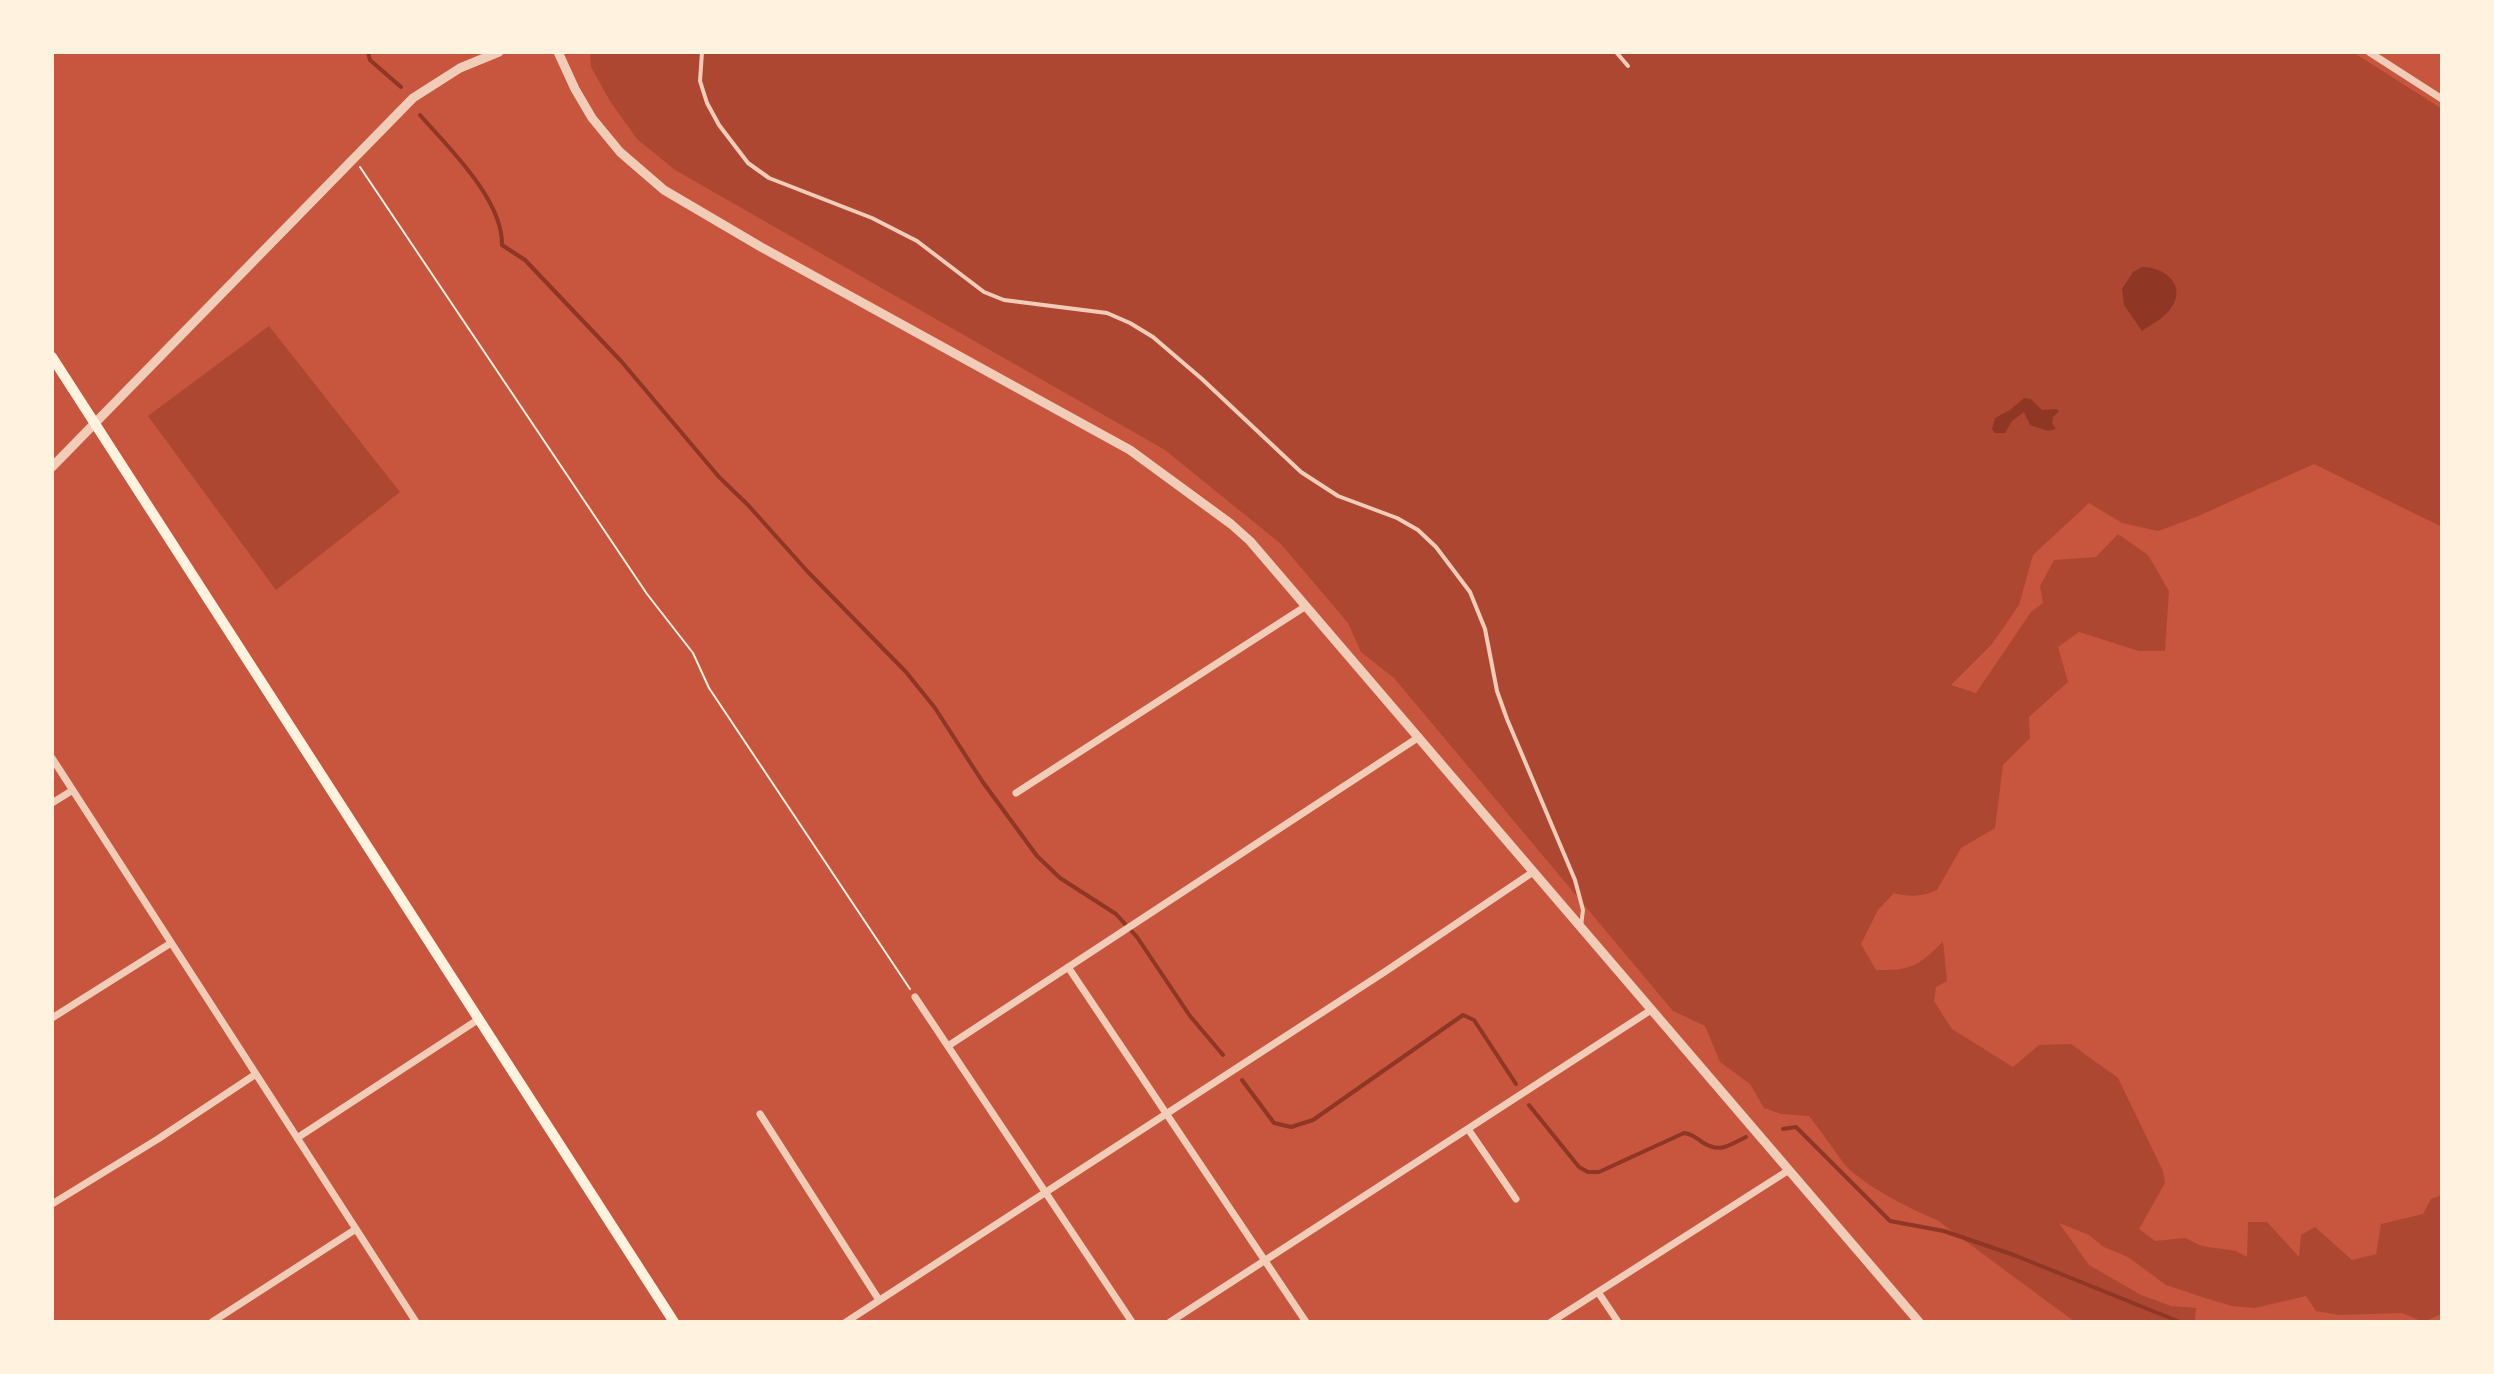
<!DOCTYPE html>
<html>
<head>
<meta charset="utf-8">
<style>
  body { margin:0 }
  #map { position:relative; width:2494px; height:1374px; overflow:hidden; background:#c8553d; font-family:"Public Sans",sans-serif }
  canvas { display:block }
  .frame { position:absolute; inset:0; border:54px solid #fff3e0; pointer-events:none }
</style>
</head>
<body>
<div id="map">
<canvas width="2494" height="1374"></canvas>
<div class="frame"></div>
</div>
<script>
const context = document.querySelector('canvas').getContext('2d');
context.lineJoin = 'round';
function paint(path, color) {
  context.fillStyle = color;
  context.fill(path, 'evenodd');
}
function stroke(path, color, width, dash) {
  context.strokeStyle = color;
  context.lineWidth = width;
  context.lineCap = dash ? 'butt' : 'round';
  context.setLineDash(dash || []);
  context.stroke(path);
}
const green = new Path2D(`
  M 590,52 L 2353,52 L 2442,109 L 2442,527 L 2314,464 L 2196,517 L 2158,531 L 2122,523 L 2089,503 L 2033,555 L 2019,605 L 1992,644 L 1951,685 L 1976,693 L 2031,612 L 2043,603 L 2040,586 L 2054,560 L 2096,557 L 2118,534 L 2148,555 L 2169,591 L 2165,651 L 2139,651 L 2079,632 L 2058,647 L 2068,682 L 2029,717 L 2030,738 L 2003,765 L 1995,828 L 1961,848 L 1937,890 C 1924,897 1908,897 1894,893 L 1878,910 L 1861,944 L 1876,970 C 1909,971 1920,966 1943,941 L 1947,981 L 1936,987 L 1934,1001 L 1952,1029 L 2013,1067 L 2039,1045 L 2071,1044 L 2118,1078 L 2163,1171 L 2165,1183 L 2139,1229 L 2155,1241 L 2185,1238 L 2202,1246 L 2236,1251 L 2247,1257 L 2248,1222 L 2267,1222 L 2299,1257 L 2301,1235 L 2315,1227 L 2352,1260 L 2376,1254 L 2381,1224 L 2423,1214 L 2431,1199 L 2442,1195 L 2442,1314 L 2423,1322 L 2402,1313 L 2339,1315 L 2316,1311 L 2306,1296 L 2255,1308 L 2232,1306 L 2205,1298 L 2166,1285 L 2128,1257 L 2104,1247 L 2089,1235 L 2059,1223 L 2089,1265 L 2141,1295 L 2171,1306 L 2196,1308 L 2195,1322 L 2075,1322 L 1937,1220 C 1912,1210 1858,1183 1842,1161 C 1831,1146 1821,1131 1809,1116 L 1781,1114 L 1764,1108 L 1750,1084 L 1720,1062 L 1705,1026 L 1673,1011 L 1394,678 L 1361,652 L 1348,623 L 1281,544 L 1165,450 L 675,170 L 637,139 L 610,101 L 591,67 Z
  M 269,326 L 400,492 L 276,590 L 148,416 Z`);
const water = new Path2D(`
  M 2142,267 C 2168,267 2189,289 2168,312 C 2161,320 2150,325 2142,331 L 2124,305 L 2122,289 L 2133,272 Z
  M 2024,398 L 2031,399 L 2042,410 L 2057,409 L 2059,411 L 2053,417 L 2052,423 L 2056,429 L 2048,431 L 2030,425 L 2024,412 L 2012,421 L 2005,433 L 1995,433 L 1992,429 L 1995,418 L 2010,410 Z`);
const stream = new Path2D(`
  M 368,52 L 370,60 L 401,87
  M 420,115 C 449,148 503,200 502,245 L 525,260 L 621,361 L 719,477 L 748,505 L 808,572 L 906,672 L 935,708 L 982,781 L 1037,856 L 1060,878 L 1116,914 L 1137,937 L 1190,1016 L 1223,1055
  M 1242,1080 L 1274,1123 L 1291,1127 L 1313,1120 L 1463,1015 L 1474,1020 L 1516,1084
  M 1529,1105 L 1579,1167 L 1588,1172 L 1599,1172 L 1684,1133 C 1691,1134 1695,1137 1702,1142 C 1720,1154 1729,1145 1746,1137
  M 1783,1129 L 1796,1127 L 1890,1221 L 1944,1231 L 2014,1255 L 2180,1322`);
const path = new Path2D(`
  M 360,167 L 647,594 L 693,653 L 709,688 L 910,989`);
const service = new Path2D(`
  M 702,52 L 700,81 L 707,103 L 719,125 L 748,163 L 769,178 L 872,218 L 917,241 L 984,292 L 1004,300 L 1107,313 L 1130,323 L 1153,337 L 1202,379 L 1301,472 L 1338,496 L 1397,518 L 1418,530 L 1436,547 L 1470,592 L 1485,629 L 1497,691 L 1507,719 L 1575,880 L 1583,910 L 1581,926
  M 1616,52 L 1628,66`);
const minor = new Path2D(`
  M 2369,52 L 2442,99
  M 52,758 L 416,1322
  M 1016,793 L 1306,606
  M 52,803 L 73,790
  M 1068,967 L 1306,1322
  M 915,997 L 1132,1322
  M 52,1018 L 171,943
  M 948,1046 L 1419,737
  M 760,1114 L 879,1300
  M 1468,1129 L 1516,1199
  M 297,1138 L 479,1019
  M 52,1204 L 158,1139 L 256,1074
  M 1598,1292 L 1618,1322
  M 212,1322 L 356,1229
  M 846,1322 L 1386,971 L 1533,872
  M 1170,1322 L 1651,1010
  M 1551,1322 L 1789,1170`);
const tertiary = new Path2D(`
  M 558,52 L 575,89 L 592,118 L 620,152 L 664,190 L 761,247 L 1130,450 L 1231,524 L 1250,541 L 1919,1322
  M 52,467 L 413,98 L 460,68 L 499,52`);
const secondary = new Path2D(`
  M 52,357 L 674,1322`);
paint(green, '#ae4732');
paint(water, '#8f3625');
stroke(stream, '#8f3625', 4);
stroke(path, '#fff3e0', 2);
stroke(service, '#f1ccb7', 4);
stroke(minor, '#f1ccb7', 7);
stroke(tertiary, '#f1ccb7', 9);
stroke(secondary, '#fff3e0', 10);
</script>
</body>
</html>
